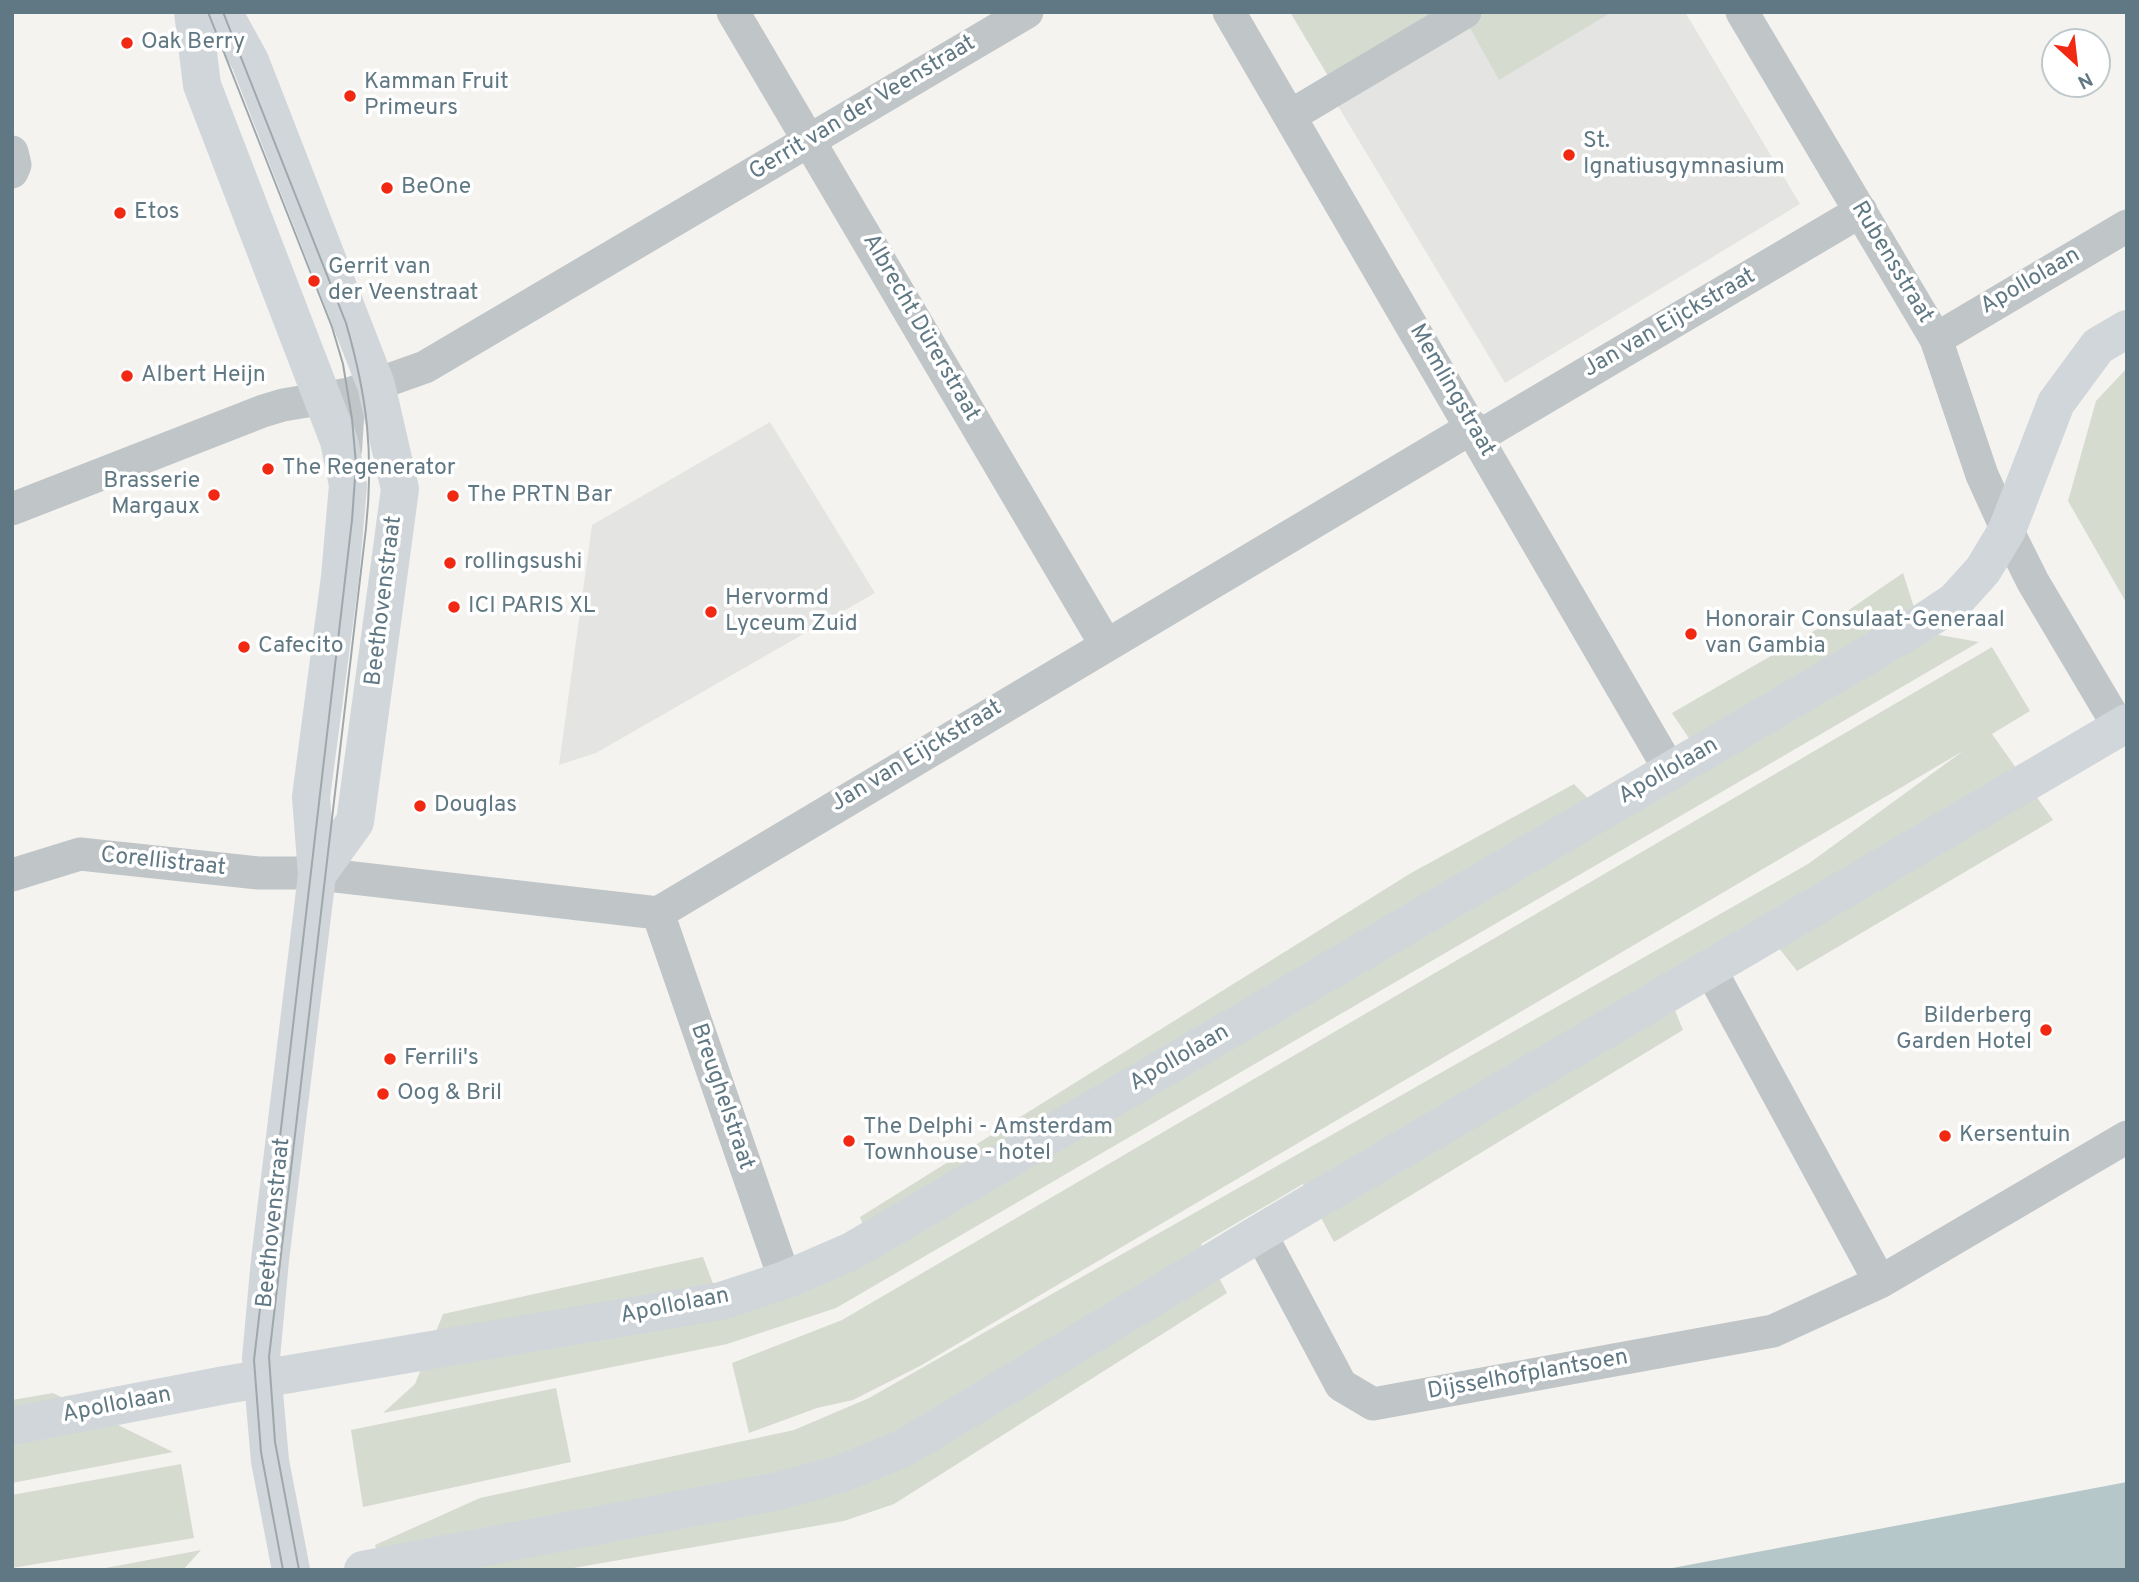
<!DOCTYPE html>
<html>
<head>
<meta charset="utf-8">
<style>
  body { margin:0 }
  #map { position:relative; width:2139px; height:1582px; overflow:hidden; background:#f4f3ef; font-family:Overpass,sans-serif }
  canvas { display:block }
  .frame { position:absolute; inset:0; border:14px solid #607883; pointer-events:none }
  .north { position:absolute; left:2041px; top:28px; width:70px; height:70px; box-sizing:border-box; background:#fff; border:2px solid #bfc9cd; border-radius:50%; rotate:153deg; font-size:19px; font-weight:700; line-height:28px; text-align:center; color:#607883 }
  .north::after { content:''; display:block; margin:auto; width:24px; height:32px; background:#f12812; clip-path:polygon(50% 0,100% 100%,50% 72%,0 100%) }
</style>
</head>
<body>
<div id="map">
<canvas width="2139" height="1582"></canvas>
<div class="frame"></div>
<div class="north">N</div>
</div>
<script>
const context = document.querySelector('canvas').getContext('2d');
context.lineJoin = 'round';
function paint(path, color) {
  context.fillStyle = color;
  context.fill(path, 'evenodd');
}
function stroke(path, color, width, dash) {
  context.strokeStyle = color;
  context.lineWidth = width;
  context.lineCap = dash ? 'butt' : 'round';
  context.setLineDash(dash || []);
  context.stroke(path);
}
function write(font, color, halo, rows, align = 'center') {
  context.font = font + ' Overpass,sans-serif';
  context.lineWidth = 7;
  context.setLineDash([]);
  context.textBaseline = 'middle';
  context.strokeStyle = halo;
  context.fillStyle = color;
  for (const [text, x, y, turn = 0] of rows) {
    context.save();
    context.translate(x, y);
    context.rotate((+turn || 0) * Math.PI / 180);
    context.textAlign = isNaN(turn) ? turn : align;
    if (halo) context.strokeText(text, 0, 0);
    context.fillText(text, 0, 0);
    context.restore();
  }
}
const built = new Path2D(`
  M 1493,12 L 1685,12 L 1800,204 L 1505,383 L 1338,106 Z
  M 770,422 L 875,593 L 596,753 L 559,765 L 592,525 Z`);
const green = new Path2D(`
  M 1290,12 L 1435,12 L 1328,76 Z
  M 1476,12 L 1612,12 L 1499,80 L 1465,19 Z
  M 2127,368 L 2127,604 L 2068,501 L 2096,401 Z
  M 1903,573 L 1922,632 L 1979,642 L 836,1308 L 727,1344 L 383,1413 L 415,1384 L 443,1314 L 703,1257 L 724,1313 L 871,1245 L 860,1217 L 1411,873 L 1574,784 L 1604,815 L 1700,755 L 1672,713 L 1840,616 Z
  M 1992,647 L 2030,711 L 1992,734 L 2053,820 L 1797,971 L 1759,923 L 1662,978 L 1683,1030 L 1334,1242 L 1303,1184 L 1201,1244 L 1227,1293 L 894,1504 L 844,1521 L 562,1570 L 383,1570 L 375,1545 L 480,1498 L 794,1430 L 869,1398 L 1808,864 L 1963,751 L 920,1366 L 853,1400 L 817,1408 L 749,1433 L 732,1363 L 842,1320 Z
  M 556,1388 L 571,1462 L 363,1507 L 351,1430 Z
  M 53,1393 L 173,1452 L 12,1483 L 12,1400 Z
  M 181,1464 L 194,1538 L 12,1568 L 12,1495 Z
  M 201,1550 L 183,1570 L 95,1570 Z`);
const water = new Path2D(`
  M 2127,1482 L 2127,1570 L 1662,1570 Z`);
const lane = new Path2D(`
  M 353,451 L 357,388`);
const street = new Path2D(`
  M 733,12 L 1106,645
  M 1229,12 L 1671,772
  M 1742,12 L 1936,339 L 1982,475 L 2007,530 L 2033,582 L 2119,727
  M 1290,116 L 1465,12
  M 12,152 L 15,165 L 12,172
  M 1936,339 L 2127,226
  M 1478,437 L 1861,211
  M 12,509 L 263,411 L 283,405 L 349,394 L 425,367 L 1027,12
  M 12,875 L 80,854 L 258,873 L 310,873 L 658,913 L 1473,427
  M 658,913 L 785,1280
  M 1709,967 L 1880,1282
  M 1260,1233 L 1341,1385 L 1373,1404 L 1773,1331 L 1880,1282 L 2127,1137`);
const secondary = new Path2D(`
  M 193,12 L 202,85 L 339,441 L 348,485 L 340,577 L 311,797 L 317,875 L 270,1260 L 261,1358 L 270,1461 L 291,1570
  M 223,12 L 250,61 L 376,385 L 400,489 L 355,822 L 317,875
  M 12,1426 L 225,1385 L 721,1301 L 785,1280 L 852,1251 L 1919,625 L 1955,601 L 1983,570 L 2007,530 L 2056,403 L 2098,346 L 2127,329
  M 363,1570 L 779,1491 L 843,1473 L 904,1448 L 1260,1233 L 2127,723`);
const tram = new Path2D(`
  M 208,12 L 332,327 L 343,364 L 352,419 L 356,464 L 352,520 L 254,1360 L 261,1452 L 283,1570
  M 223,12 L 346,323 C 367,396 374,453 366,528 L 269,1357 L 275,1442 L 299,1570`);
const markers = [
  [127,43,7,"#f12812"],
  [350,96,7,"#f12812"],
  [1569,155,7,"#f12812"],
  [387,188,7,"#f12812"],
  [120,213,7,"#f12812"],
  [314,281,7,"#f12812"],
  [127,376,7,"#f12812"],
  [268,469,7,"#f12812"],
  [214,495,7,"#f12812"],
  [453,496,7,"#f12812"],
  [450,563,7,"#f12812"],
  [454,607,7,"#f12812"],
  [711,612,7,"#f12812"],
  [1691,634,7,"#f12812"],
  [244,647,7,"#f12812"],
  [420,806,7,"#f12812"],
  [2046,1030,7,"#f12812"],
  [390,1059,7,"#f12812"],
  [383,1094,7,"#f12812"],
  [1945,1136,7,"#f12812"],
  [849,1141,7,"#f12812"]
];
const poiNames = [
  ["Oak Berry",141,43],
  ["Kamman Fruit",364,83],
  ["Primeurs",364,109],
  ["St.",1583,142],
  ["Ignatiusgymnasium",1583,168],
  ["BeOne",401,188],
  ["Etos",134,213],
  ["Gerrit van",328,268],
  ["der Veenstraat",328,294],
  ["Albert Heijn",141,376],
  ["The Regenerator",282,469],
  ["Brasserie",200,482,"right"],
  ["Margaux",200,508,"right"],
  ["The PRTN Bar",467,496],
  ["rollingsushi",464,563],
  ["Hervormd",725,599],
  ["Lyceum Zuid",725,625],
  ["ICI PARIS XL",468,607],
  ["Honorair Consulaat-Generaal",1705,621],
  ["van Gambia",1705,647],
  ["Cafecito",258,647],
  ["Douglas",434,806],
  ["Bilderberg",2032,1017,"right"],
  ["Garden Hotel",2032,1043,"right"],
  ["Ferrili's",404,1059],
  ["Oog & Bril",397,1094],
  ["The Delphi - Amsterdam",863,1128],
  ["Townhouse - hotel",863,1154],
  ["Kersentuin",1959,1136]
];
const streetNames = [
  ["Gerrit van der Veenstraat",863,109,-31],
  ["Rubensstraat",1891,263,59],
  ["Apollolaan",2031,282,-30],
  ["Jan van Eijckstraat",1670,324,-30],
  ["Albrecht Dürerstraat",920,328,60],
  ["Memlingstraat",1451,391,60],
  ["Beethovenstraat",385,601,-83],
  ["Jan van Eijckstraat",917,757,-31],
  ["Apollolaan",1669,772,-30],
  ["Corellistraat",163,863,6],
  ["Apollolaan",1180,1059,-30],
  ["Breughelstraat",721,1097,71],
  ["Beethovenstraat",275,1223,-84],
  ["Apollolaan",675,1307,-11],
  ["Dijsselhofplantsoen",1528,1376,-10],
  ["Apollolaan",117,1406,-11]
];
paint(built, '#e4e5e3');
paint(green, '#d6dbd0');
paint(water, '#b6c7c9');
stroke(lane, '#c0c5c8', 18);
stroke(street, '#c0c5c8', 33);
stroke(secondary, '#d0d6da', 38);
stroke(tram, '#9ea7ab', 2);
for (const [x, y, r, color] of markers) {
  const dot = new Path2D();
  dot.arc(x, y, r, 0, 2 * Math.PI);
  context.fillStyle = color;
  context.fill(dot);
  stroke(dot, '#fff', 2.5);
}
write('23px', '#607883', '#fff', poiNames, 'left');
write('23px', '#607883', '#fff', streetNames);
</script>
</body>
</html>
